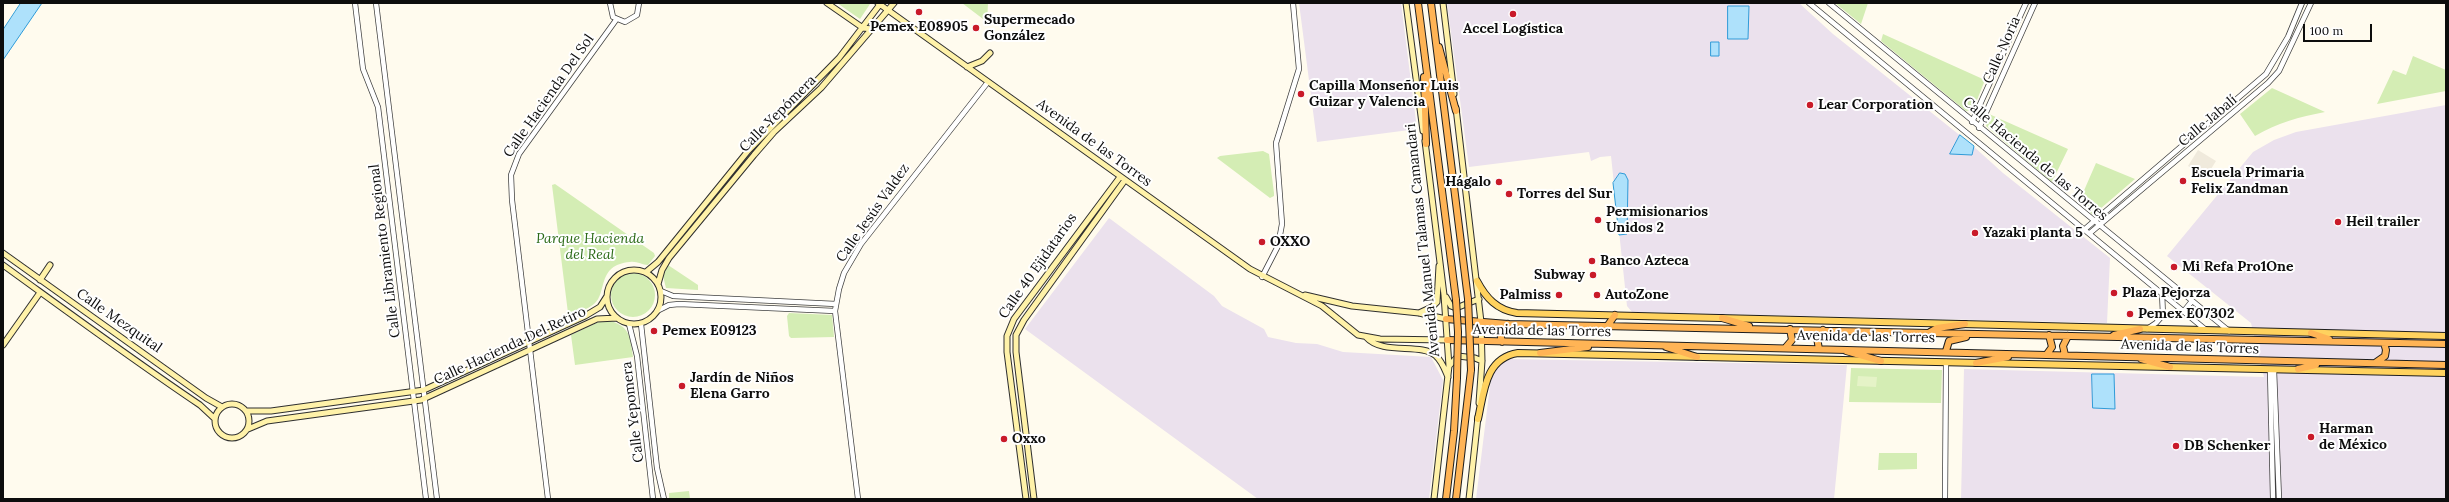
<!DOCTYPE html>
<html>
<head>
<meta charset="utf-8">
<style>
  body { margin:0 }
  #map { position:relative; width:2449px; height:502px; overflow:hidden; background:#fffbee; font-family:Lora,serif }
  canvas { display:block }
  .frame { position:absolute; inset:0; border:4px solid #0d0d0d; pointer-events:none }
  .scale { position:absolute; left:2303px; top:24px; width:69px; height:18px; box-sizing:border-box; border:2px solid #0d0d0d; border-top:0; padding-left:5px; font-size:12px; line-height:14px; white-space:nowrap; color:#0d0d0d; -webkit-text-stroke:3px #fff; paint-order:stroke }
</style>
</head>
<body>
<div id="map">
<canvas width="2449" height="502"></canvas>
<div class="frame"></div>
<div class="scale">100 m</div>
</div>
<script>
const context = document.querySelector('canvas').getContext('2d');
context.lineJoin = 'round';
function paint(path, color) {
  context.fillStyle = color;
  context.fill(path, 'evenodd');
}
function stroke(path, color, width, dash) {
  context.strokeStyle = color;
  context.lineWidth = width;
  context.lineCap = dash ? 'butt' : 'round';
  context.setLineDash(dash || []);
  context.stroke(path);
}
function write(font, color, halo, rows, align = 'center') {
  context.font = font + ' Lora,serif';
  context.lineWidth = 4;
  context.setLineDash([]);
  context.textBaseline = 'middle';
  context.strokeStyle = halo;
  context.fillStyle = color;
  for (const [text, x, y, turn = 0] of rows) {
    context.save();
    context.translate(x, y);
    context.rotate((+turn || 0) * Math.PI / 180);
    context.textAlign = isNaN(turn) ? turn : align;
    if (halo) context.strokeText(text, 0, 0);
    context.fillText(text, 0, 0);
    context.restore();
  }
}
const industrial = new Path2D(`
  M 1299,3 L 1401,3 L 1417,129 L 1317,142 Z
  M 1447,3 L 1799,3 L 1833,34 L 1972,145 L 2003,173 L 2110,258 L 2107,323 L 1632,312 L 1627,306 L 1611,156 L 1600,157 L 1591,161 L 1589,152 L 1469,167 Z
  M 2446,105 L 2446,499 L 1961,499 L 1964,369 L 2264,377 L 2251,323 L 2167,256 L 2253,152 L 2274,140 L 2296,132 Z
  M 1109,218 L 1214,296 L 1222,306 L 1264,329 L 1268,337 L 1296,343 L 1317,344 L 1343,352 L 1431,357 L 1443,380 L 1429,499 L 1258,499 L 1025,329 Z
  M 1507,359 L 1847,365 L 1834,499 L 1476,499 L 1491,378 L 1499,365 Z`);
const green = new Path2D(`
  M 837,3 L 870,3 L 870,4 L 860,19 Z
  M 962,3 L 988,3 L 987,22 Z
  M 1835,3 L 1868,3 L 1861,24 Z
  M 1883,34 L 1985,80 L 1973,110 L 1966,111 L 1881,41 Z
  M 2413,56 L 2446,70 L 2446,91 L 2377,104 L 2393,70 L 2406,75 Z
  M 2272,88 L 2325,112 C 2299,117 2277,123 2255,136 L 2240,114 Z
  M 1989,114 L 2068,149 L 2052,182 L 1986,126 Z
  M 1263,151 L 1269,154 L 1274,193 L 1274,196 L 1270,198 L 1217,158 L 1220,156 Z
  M 2096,163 L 2135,179 L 2093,215 L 2079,202 Z
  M 555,184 L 654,253 L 655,256 L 648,265 C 642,265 637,261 630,262 C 596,265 608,293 594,304 C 588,309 578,312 571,315 L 568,313 L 552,185 Z
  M 668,265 L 698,285 L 698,290 L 666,288 L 663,276 Z
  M611 295a22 22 0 1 1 44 0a22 22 0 1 1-44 0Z
  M 789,313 L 832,315 L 834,337 L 791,338 L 789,336 L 787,316 Z
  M 605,319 C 630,326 630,334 633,357 L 575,365 L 571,335 Z
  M 1851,368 L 1942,370 L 1941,403 L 1849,402 Z
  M 1879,453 L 1917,453 L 1917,469 L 1878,470 Z
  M 689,491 L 690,499 L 669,499 L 669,493 Z`);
const pitch = new Path2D(`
  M 1858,376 L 1877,377 L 1876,387 L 1857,386 Z
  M 711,389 L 712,398 L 697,400 L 695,392 Z`);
const plaza = new Path2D(`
  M 2198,150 L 2216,161 L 2206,177 L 2188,166 Z`);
const water = new Path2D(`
  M 21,3 L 42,3 L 3,60 L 3,30 Z
  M 1728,6 L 1749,6 L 1748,39 L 1728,39 Z
  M 1711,42 L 1719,42 L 1719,56 L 1711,56 Z
  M 1960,135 L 1974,146 L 1972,155 L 1950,154 Z
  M 1620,173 L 1625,174 L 1628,180 L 1627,234 L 1619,235 L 1613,183 Z
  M 2092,374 L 2114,374 L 2115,409 L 2093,408 Z`);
const tertiary = new Path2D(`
  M 355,3 L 363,69 L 378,107 L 426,499
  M 376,3 L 437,499
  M 610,3 L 613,17 L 625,22 L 637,15 L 639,3
  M 1809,3 L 2206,330
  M 1829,3 L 2229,331
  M 1972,122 L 2026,3
  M 1979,128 L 2035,3
  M 2085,229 L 2266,74 L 2288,37 L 2302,3
  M 2090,233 L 2268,83 L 2279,71 L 2311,3
  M 1262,277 L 1278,246 L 1282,224 L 1276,143 L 1299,69 L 1293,3
  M 661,291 L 673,296 L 836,304
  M 657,311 L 669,305 L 679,304 L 835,311
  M 2184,311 L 2192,301
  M 629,324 L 637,356 L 653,499
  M 641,324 L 657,468 L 664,499
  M 2147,329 L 2156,323 L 2163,315 L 2162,293
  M 2270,370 L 2273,499
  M 2274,370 L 2279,499
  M 548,499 L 512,200 L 511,175 L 519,154 L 616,20
  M 858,499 L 835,311 L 839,289 L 844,273 L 861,244 L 988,82
  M 1945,499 L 1946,362`);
const secondary = new Path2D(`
  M 827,3 L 863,28 L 872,29
  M 878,3 L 1250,269 L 1322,306 L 1358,335 L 1380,339 L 1447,340
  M 1406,3 L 1423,131
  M 1443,3 L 1454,94
  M 967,67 L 982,61 L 990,53
  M 1456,108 L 1481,322 L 1482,361 L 1479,403
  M 1425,141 L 1444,295 L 1449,366 L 1434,499
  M 3,253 L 206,398 L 222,407
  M 3,265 C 68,312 133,360 200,405 L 215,419
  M607 297a27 27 0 1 1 54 0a27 27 0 1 1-54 0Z
  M 646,272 L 658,262 L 748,151 L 839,58 L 881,3
  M 40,280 L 50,265
  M 658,284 L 662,270 L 669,258 L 754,155 L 774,132 L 821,88 L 894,3
  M 1305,295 L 1352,306 L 1419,313 L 1446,319
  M 1446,297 L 1451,306 L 1456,308 L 1479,299
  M 1419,313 L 1432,307 L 1437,302 L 1439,266
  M 1366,337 C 1383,356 1421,342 1436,356 C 1442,361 1445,370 1448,377
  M 3,345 L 39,294
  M 1449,366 L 1458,356 L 1475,358 L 1482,361
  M215 421a17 17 0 1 1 34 0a17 17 0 1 1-34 0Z
  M 246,411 L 271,411 L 424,390 L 585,316 L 600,307 L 607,296
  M 248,429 L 267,421 L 421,400 L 597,319 L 617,318
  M 1026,499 L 1007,352 L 1007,336 L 1014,319 L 1120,177
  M 1034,499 L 1016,352 L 1016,335 L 1024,320 L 1125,180
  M 1469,499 L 1478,417`);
const primary = new Path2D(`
  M 1477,281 C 1486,298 1497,310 1517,313 L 2446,336
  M 1478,419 C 1484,392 1485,358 1518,353 L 2446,373`);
const trunk = new Path2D(`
  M 1418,3 L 1456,300
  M 1431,3 L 1468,299
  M 1439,47 L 1456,111
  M 1424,77 L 1426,144
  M 1722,318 L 1749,326
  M 1446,319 L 1508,324 L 2446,344
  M 1608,325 L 1615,315
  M 1930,332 L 1937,328 L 1965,324
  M 2311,333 L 2329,339
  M 2114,335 L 2140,329
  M 1447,340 L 2446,365
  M 1502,342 L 1500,332 L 1508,324
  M 1666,347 L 1697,357
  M 1786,347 L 1792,340 L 1790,329
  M 1819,349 L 1817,338 L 1823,330
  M 1846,351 L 1881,361
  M 1946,351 L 1949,341 L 1966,337
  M 1540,353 L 1588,347
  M 2047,354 L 2052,347 L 2049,335
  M 2065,355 L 2063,346 L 2068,336
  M 2141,359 L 2170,367
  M 1976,363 L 2008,357
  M 2375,363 L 2385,356 L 2386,350 L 2384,343
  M 2298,369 L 2316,365
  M 1446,499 L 1454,431 L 1457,378
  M 1456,499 L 1471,370`);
const trunkBridge = new Path2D(`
  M 1468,299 L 1471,370
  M 1456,300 L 1458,332 L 1457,378`);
const markers = [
  [919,12,4,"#c91a29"],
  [1513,14,4,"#c91a29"],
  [976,28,4,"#c91a29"],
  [1301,94,4,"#c91a29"],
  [1810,105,4,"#c91a29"],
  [2183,181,4,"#c91a29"],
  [1499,182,4,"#c91a29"],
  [1509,194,4,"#c91a29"],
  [1598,220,4,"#c91a29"],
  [2338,222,4,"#c91a29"],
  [1975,233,4,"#c91a29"],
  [1262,242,4,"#c91a29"],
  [1592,261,4,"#c91a29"],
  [2174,267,4,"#c91a29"],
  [1593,275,4,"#c91a29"],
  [2114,293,4,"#c91a29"],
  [1559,295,4,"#c91a29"],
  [1597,295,4,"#c91a29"],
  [2130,314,4,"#c91a29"],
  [654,331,4,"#c91a29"],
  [682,386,4,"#c91a29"],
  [2311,437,4,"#c91a29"],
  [1004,439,4,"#c91a29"],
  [2176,446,4,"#c91a29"]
];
const poiNames = [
  ["Supermecado",984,20],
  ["González",984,36],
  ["Pemex E08905",919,27,"center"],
  ["Accel Logística",1513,29,"center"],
  ["Capilla Monseñor Luis",1309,86],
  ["Guizar y Valencia",1309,102],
  ["Lear Corporation",1818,105],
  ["Escuela Primaria",2191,173],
  ["Felix Zandman",2191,189],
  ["Hágalo",1491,182,"right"],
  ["Torres del Sur",1517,194],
  ["Permisionarios",1606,212],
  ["Unidos 2",1606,228],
  ["Heil trailer",2346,222],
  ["Yazaki planta 5",1983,233],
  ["OXXO",1270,242],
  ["Banco Azteca",1600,261],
  ["Mi Refa Pro1One",2182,267],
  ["Subway",1585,275,"right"],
  ["Plaza Pejorza",2122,293],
  ["Palmiss",1551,295,"right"],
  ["AutoZone",1605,295],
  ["Pemex E07302",2138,314],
  ["Pemex E09123",662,331],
  ["Jardín de Niños",690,378],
  ["Elena Garro",690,394],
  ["Harman",2319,429],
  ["de México",2319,445],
  ["Oxxo",1012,439],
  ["DB Schenker",2184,446]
];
const streetNames = [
  ["Calle Noria",2002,50,-66],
  ["Calle Hacienda Del Sol",549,96,-55],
  ["Calle Yepómera",778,114,-45],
  ["Calle Jabalí",2208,121,-40],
  ["Avenida de las Torres",1094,143,36],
  ["Calle Hacienda de las Torres",2035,159,40],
  ["Calle Jesús Valdez",873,213,-55],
  ["Avenida Manuel Talamas Camandari",1423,240,-96],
  ["Calle Libramiento Regional",385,251,-97],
  ["Calle 40 Ejidatarios",1038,266,-55],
  ["Calle Mezquital",119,321,35],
  ["Avenida de las Torres",1542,331,1],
  ["Avenida de las Torres",1866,337,1],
  ["Calle Hacienda Del Retiro",510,346,-25],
  ["Avenida de las Torres",2190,347,2],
  ["Calle Yepomera",633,412,-97]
];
const parkNames = [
  ["Parque Hacienda",590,239],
  ["del Real",590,255]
];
paint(industrial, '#ebe1ed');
paint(green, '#d4edb4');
paint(pitch, '#e5f3c7');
paint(plaza, '#f0eadc');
paint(water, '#aee1fb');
stroke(water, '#2f9bd8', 1);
stroke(tertiary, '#404040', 6);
stroke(secondary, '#2f2f2f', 7);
stroke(primary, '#1e1e1e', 8);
stroke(trunk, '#1e1e1e', 8);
stroke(tertiary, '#fff', 4.5);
stroke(secondary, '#fff2a9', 5);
stroke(primary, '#ffd25e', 6);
stroke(trunk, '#ffb455', 6);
stroke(trunkBridge, '#1e1e1e', 8, []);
stroke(trunkBridge, '#ffb455', 6);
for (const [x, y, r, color] of markers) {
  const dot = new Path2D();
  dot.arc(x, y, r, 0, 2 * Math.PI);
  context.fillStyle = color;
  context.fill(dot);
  stroke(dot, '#fff', 1.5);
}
write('bold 14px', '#0d0d0d', '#fff', poiNames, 'left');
write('14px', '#0d0d0d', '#fff', streetNames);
write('italic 14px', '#2c6b18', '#fff', parkNames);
</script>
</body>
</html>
